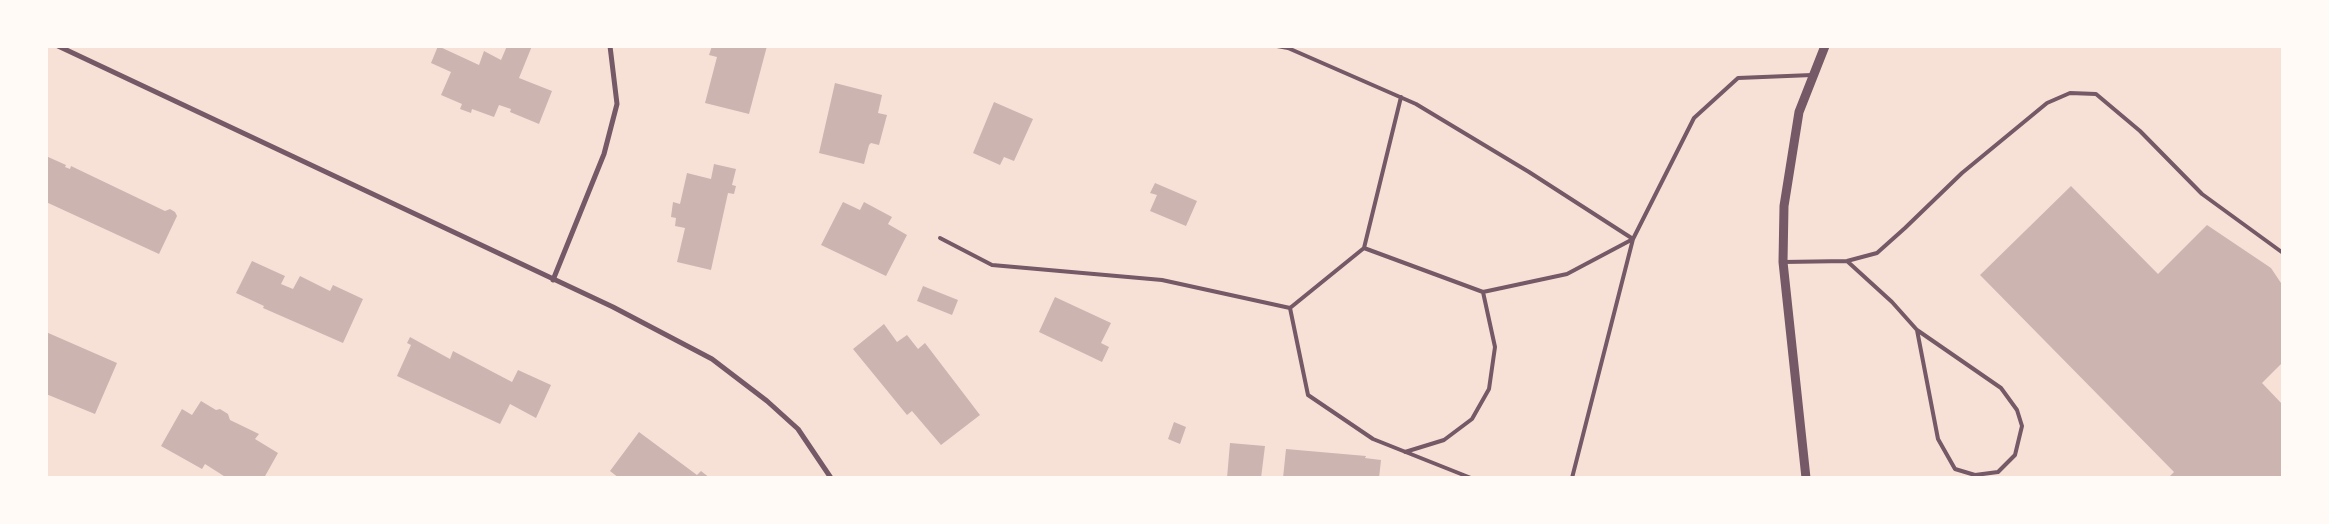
<!DOCTYPE html>
<html>
<head>
<meta charset="utf-8">
<style>
  body { margin:0 }
  #map { position:relative; width:2329px; height:524px; overflow:hidden; background:#f7e1d7; font-family:"Open Sans",sans-serif }
  canvas { display:block }
  .frame { position:absolute; inset:0; border:48px solid #fffaf5; pointer-events:none }
</style>
</head>
<body>
<div id="map">
<canvas width="2329" height="524"></canvas>
<div class="frame"></div>
</div>
<script>
const context = document.querySelector('canvas').getContext('2d');
context.lineJoin = 'round';
function paint(path, color) {
  context.fillStyle = color;
  context.fill(path, 'evenodd');
}
function stroke(path, color, width, dash) {
  context.strokeStyle = color;
  context.lineWidth = width;
  context.lineCap = dash ? 'butt' : 'round';
  context.setLineDash(dash || []);
  context.stroke(path);
}
const building = new Path2D(`
  M 438,46 L 479,65 L 484,51 L 501,60 L 507,46 L 532,46 L 519,78 L 552,91 L 539,124 L 510,112 L 511,109 L 499,105 L 494,117 L 472,109 L 471,113 L 460,109 L 462,104 L 441,95 L 451,72 L 431,63 Z
  M 712,46 L 767,46 L 749,114 L 705,103 L 717,57 L 709,55 Z
  M 835,83 L 882,95 L 878,113 L 887,115 L 879,145 L 871,143 L 869,145 L 864,164 L 819,153 Z
  M 994,102 L 1033,119 L 1014,161 L 1004,157 L 1000,165 L 973,153 Z
  M 46,156 L 66,165 L 65,167 L 70,169 L 71,166 L 165,211 L 170,209 L 175,212 L 177,216 L 159,254 L 46,202 Z
  M 714,164 L 736,169 L 732,185 L 736,186 L 734,194 L 728,193 L 711,270 L 677,262 L 685,228 L 675,226 L 676,218 L 671,217 L 673,202 L 680,204 L 687,173 L 711,179 Z
  M 1155,183 L 1197,201 L 1186,226 L 1150,211 L 1157,195 L 1150,193 Z
  M 2071,186 L 2158,274 L 2207,225 L 2271,268 L 2283,286 L 2283,362 L 2262,383 L 2283,405 L 2283,478 L 2168,478 L 2174,472 L 1980,275 Z
  M 843,202 L 860,210 L 864,202 L 892,217 L 888,224 L 907,235 L 886,276 L 821,245 Z
  M 252,261 L 285,276 L 281,284 L 293,289 L 300,276 L 330,291 L 333,285 L 363,299 L 343,343 L 263,308 L 264,306 L 236,293 Z
  M 923,286 L 958,300 L 952,315 L 917,301 Z
  M 1055,297 L 1111,323 L 1101,343 L 1109,347 L 1102,362 L 1039,332 Z
  M 884,324 L 897,342 L 907,335 L 918,349 L 925,343 L 980,415 L 941,445 L 912,411 L 907,415 L 853,349 Z
  M 46,332 L 117,363 L 95,414 L 46,394 Z
  M 410,337 L 450,359 L 453,351 L 512,382 L 518,370 L 551,385 L 536,418 L 510,404 L 500,424 L 397,376 L 411,345 L 407,343 Z
  M 201,401 L 216,410 L 220,409 L 228,414 L 230,420 L 259,434 L 255,439 L 278,453 L 264,478 L 227,478 L 205,464 L 202,469 L 161,446 L 182,409 L 192,415 Z
  M 1174,422 L 1186,427 L 1180,444 L 1168,439 Z
  M 639,432 L 697,475 L 701,471 L 710,478 L 619,478 L 610,471 Z
  M 1230,443 L 1265,446 L 1261,478 L 1227,478 Z
  M 1286,449 L 1366,456 L 1365,458 L 1381,460 L 1379,478 L 1283,478 Z`);
const service = new Path2D(`
  M 1277,46 L 1288,48 L 1416,104 L 1529,172 L 1633,239 L 1572,478
  M 940,238 L 992,265 L 1162,280 L 1290,308 L 1364,248 L 1483,292 L 1567,274 L 1633,239 L 1694,118 L 1738,78 L 1812,75
  M 1364,248 L 1401,97
  M 1847,261 L 1892,302 L 1917,330 L 1938,439 L 1955,469 L 1975,475 L 1998,472 L 2015,455 L 2022,426 L 2017,410 L 2001,388 L 1917,330
  M 1783,262 L 1847,261 L 1877,253 L 1905,228 L 1962,173 L 2047,103 L 2070,93 L 2096,94 L 2140,131 L 2202,194 L 2283,253
  M 1290,308 L 1308,395 L 1373,439 L 1471,478
  M 1405,452 L 1444,440 L 1472,419 L 1489,389 L 1495,347 L 1483,292`);
const minor = new Path2D(`
  M 58,46 L 613,307 L 712,359 L 767,401 L 798,429 L 831,478
  M 553,280 L 604,154 L 617,104 L 610,46`);
const tertiary = new Path2D(`
  M 1806,478 L 1783,262 L 1784,206 L 1799,112 L 1825,46`);
paint(building, '#ccb4b1');
stroke(service, '#755966', 4);
stroke(minor, '#755966', 5);
stroke(tertiary, '#755966', 9);
</script>
</body>
</html>
